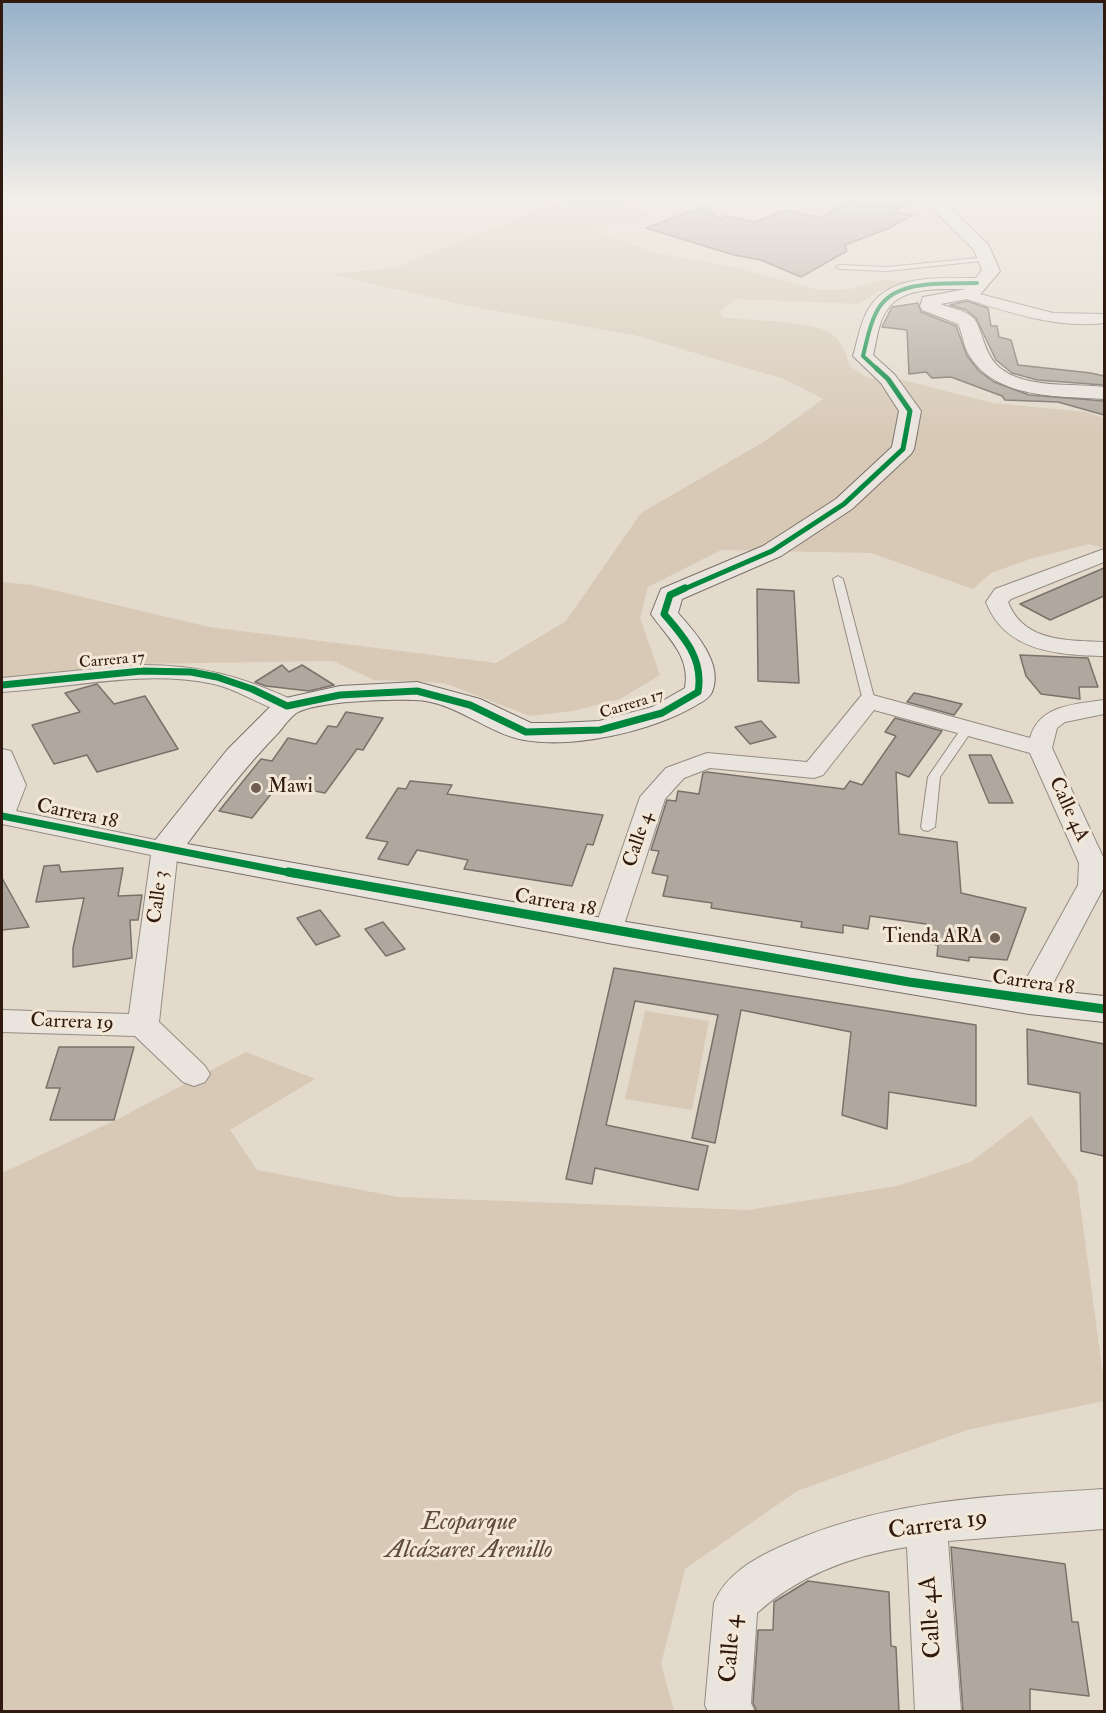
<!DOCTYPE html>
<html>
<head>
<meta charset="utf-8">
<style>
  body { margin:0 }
  #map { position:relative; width:1106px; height:1713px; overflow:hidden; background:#e3dacc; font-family:"IM FELL Double Pica",serif }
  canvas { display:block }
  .frame { position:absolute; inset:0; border:3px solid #30190f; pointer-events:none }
</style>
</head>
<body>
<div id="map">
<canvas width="1106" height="1713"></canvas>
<div class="frame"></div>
</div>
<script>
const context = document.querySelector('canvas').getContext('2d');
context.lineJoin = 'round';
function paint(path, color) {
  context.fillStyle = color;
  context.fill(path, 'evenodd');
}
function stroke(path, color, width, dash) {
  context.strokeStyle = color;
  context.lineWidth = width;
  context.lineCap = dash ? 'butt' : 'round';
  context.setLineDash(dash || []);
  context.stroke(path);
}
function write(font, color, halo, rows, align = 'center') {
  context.font = font + ' "IM FELL Double Pica",serif';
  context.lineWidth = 6;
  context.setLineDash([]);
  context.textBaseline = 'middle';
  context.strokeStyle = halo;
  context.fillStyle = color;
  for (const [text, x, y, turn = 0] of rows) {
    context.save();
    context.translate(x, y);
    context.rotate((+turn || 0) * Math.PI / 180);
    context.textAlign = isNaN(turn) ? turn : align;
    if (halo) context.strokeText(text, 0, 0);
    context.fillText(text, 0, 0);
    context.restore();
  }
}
const green = new Path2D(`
  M 565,199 L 621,199 L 648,212 L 647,220 L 617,223 L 596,231 L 656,253 L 733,267 L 820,290 L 849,289 L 880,280 L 944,281 L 879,291 L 859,304 L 736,299 L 720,311 L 723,317 C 748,321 814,320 832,334 C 843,343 846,353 850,366 L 868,378 L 903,380 L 993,403 L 1086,412 L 1104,418 L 1104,548 L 1089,544 L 1030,559 L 991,573 L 973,589 L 871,553 L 721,550 L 648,587 L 640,618 L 660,675 L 620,699 L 573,711 L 530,716 L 444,683 L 374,680 L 333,661 L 137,664 L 2,679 L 2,582 L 32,585 L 209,627 L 496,663 L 566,621 L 641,513 L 762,443 L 823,399 L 784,379 L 634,335 L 463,305 L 331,274 L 394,268 Z
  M 645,1011 L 709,1021 L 692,1110 L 625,1099 Z
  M 246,1052 L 315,1079 L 230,1130 L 257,1170 L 398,1197 L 748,1210 L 897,1186 L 971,1162 L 1031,1116 L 1077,1181 L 1104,1383 L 1104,1401 L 967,1430 L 797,1491 L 685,1569 L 661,1664 L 674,1711 L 2,1711 L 2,1173 L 116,1120 Z`);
const building = new Path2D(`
  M 852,199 L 914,199 L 895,212 L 913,215 L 887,229 L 845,245 L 847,251 L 801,277 L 761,260 L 734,255 L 646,228 L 705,206 L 720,219 L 726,216 L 755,222 L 785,210 L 820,218 Z
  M 967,301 L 988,308 L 991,326 L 997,326 L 999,337 L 1011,340 L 1018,365 L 1091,373 L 1104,376 L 1104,385 L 1037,380 L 1012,373 L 996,360 L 976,318 L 966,310 L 950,305 Z
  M 918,303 L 921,312 L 956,326 L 967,356 L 979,371 L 994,382 L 1029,395 L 1104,401 L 1104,415 L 1058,402 L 1005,400 L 1002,396 L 951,377 L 932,378 L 926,372 L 909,374 L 907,330 L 882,327 L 892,307 Z
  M 1104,568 L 1104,596 L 1050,620 L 1020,604 Z
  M 757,589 L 794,591 L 799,683 L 758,681 Z
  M 1020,655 L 1088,658 L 1098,687 L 1079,687 L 1080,699 L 1041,694 L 1026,676 Z
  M 282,665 L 289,672 L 302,665 L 334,685 L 309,691 L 266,686 L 255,682 Z
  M 97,684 L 114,704 L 145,696 L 178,749 L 97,772 L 87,755 L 54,764 L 32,725 L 80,712 L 65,693 Z
  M 914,693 L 929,696 L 962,704 L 954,715 L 907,702 Z
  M 346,712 L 383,718 L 363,750 L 357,749 L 325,793 L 279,784 L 252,818 L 219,811 L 261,759 L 272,761 L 288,738 L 316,744 L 328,726 L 337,727 Z
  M 895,718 L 942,731 L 909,777 L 896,772 L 899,834 L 957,842 L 961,893 L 1026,908 L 1007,960 L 969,957 L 969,961 L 937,956 L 938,945 L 925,943 L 926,924 L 870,916 L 868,929 L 843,925 L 843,933 L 801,927 L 802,922 L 711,908 L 712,903 L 663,896 L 668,876 L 652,873 L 659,851 L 651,850 L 667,800 L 676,801 L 678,791 L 699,794 L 703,773 L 707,772 L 844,789 L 850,781 L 862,785 L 896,736 L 885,732 Z
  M 761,721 L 776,737 L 750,744 L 735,727 Z
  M 969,755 L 991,755 L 1013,803 L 989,803 Z
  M 410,781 L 452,785 L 447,794 L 603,815 L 593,845 L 587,844 L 572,886 L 464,869 L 468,860 L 417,850 L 408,865 L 378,859 L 388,842 L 366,838 L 398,788 L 406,789 Z
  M 59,865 L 61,872 L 123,868 L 118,896 L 142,895 L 138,920 L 130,920 L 132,958 L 73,967 L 73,948 L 84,898 L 36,902 L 44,866 Z
  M 2,878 L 29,927 L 2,930 Z
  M 320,910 L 340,936 L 316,945 L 297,918 Z
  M 383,922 L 405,949 L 386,956 L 365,929 Z
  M 614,968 L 976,1025 L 976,1106 L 889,1092 L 887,1129 L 842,1115 L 851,1032 L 741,1010 L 715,1143 L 692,1138 L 718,1015 L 635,1001 L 606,1125 L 708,1146 L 698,1190 L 595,1168 L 592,1184 L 566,1179 Z
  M 1027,1029 L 1104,1044 L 1104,1156 L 1081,1151 L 1080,1093 L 1028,1084 Z
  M 59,1047 L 134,1047 L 114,1120 L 50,1120 L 60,1088 L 46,1088 Z
  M 951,1547 L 1065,1564 L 1072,1622 L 1078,1622 L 1089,1696 L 1030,1689 L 1030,1712 L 963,1712 Z
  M 808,1581 L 889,1592 L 891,1646 L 896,1647 L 899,1712 L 757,1712 L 753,1703 L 758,1630 L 773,1630 L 774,1602 Z`);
const lane = new Path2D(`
  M 988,257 L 990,258 L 990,260 L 887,271 L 840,269 L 836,267 L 840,265 L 887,267 Z
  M 838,576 L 843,579 L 875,701 L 873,704 L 865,704 L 863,701 L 833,579 Z
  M 967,725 L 973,729 L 940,777 L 935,827 L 928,831 L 923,830 L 921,827 L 928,777 L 963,726 Z`);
const street = new Path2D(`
  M 968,291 L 1053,313 L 1104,314 L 1104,323 C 1056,329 1009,312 963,298 L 961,295 Z
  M 1104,549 L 1104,562 L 1011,599 L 1008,602 C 1024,643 1069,640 1104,642 L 1104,656 C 1059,655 1005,652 986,602 L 995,589 Z
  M 135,665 C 197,664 239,675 295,701 L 299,706 L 295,711 L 287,713 C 262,707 240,690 214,684 C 143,669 72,688 2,692 L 2,678 Z
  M 869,694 L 1030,738 C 1039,705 1075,704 1104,700 L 1104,714 L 1065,722 L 1057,728 L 1052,748 L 1104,859 L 1104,887 L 1040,1008 L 1029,1012 L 1018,1008 L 1014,1001 L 1078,885 L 1079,863 L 1030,753 L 874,710 L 823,775 L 814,778 L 710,768 L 684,778 L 665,799 L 622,931 L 618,938 L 608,941 L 598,938 L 594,931 L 640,797 L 666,768 L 707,753 L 807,762 L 861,696 Z
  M 2,749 L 11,751 L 26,785 L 16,811 L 165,842 L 174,844 L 178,850 L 159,1022 L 205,1066 L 210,1074 L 205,1082 L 194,1086 L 183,1082 L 135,1036 L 2,1032 L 2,1010 L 129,1014 L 151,855 L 2,824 Z
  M 1104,1489 L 1104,1529 L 948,1541 L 961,1712 L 915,1712 L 907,1547 C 851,1556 799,1575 757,1613 L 751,1703 L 755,1712 L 708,1712 L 705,1705 L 714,1603 C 726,1574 755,1558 782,1546 C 884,1499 994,1496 1104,1489 Z`);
const secondary = new Path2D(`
  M 923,199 L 940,199 L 988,244 L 1000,271 L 978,297 L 941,304 C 950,308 964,310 971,316 C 983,324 981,352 1000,368 C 1026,389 1073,383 1104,387 L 1104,399 C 1057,396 996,399 969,355 C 963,345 963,334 958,324 L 922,310 L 920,306 L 923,297 L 966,289 C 942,289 902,286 887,310 C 878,322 877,340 873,355 L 895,375 L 921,411 L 914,449 L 911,454 L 852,509 L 781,556 L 682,599 L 678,613 C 695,632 724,664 712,692 C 709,699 701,702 695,706 C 652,731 574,749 524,740 C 488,734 455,701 415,700 C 388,699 321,701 298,712 C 291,716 284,726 279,732 C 245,767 216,805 187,844 L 608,919 L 1029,988 L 1104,996 L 1104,1022 L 1029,1014 L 608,943 L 153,857 L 149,850 L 153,843 L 227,750 L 277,700 L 340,686 L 417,682 L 480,699 L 531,723 L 559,723 L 599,721 L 652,707 L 685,688 C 691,656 667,637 651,614 L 661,589 L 763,546 L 836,499 L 892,447 L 899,411 L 881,383 L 853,356 C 858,340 860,322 869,308 C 890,274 941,278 976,278 L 982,270 L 974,250 Z`);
const cyclewayFar3 = new Path2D(`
  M 878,370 L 863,356 C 867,341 869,325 877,311 C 894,278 946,284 977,283`);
const cyclewayFar2 = new Path2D(`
  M 682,590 L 772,551 L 844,504 L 903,449 L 910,411 L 888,379 L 876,368`);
const cyclewayFar1 = new Path2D(`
  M 2,685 L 142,671 L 191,672 L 217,677 L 252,689 L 287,706 L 340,695 L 417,691 L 470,705 L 526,732 L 600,730 L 662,713 L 698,692 C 704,659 684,637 664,614 L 670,595 L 685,588
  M 2,816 L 296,874`);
const cycleway = new Path2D(`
  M 288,872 L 909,982 L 1104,1009`);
const markers = [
  [256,788,6,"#6f5d51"],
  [995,938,6,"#6f5d51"]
];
const farStreetnames = [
  ["Carrera 17",112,661,-5],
  ["Carrera 17",632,705,-17]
];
const poiNames = [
  ["Mawi",268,788],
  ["Tienda ARA",983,938,"right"]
];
const streetNames = [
  ["Calle 4A",1068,810,65],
  ["Carrera 18",77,815,12],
  ["Calle 4",639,840,-72],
  ["Calle 3",159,897,-83],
  ["Carrera 18",555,904,10],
  ["Carrera 18",1033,984,8],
  ["Carrera 19",72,1023,2]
];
const nearParknames = [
  ["Ecoparque",469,1524],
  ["Alcázares Arenillo",469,1552]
];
const nearStreetnames = [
  ["Carrera 19",938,1526,-8],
  ["Calle 4A",932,1617,-94],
  ["Calle 4",732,1649,-86]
];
paint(green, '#d7c9b6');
paint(building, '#b0a89e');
stroke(building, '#7a726a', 1.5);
stroke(lane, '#948c83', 2);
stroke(street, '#948c83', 2);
stroke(secondary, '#7a726a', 2);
paint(lane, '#e9e4dd');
paint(street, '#e9e4dd');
paint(secondary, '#e9e4dd');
stroke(cyclewayFar3, '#00873e', 4);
stroke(cyclewayFar2, '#00873e', 5);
stroke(cyclewayFar1, '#00873e', 7);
stroke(cycleway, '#00873e', 9);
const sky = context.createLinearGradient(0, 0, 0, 439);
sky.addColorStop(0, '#97b1c9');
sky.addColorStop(0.45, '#f2eee8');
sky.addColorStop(1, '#f2eee800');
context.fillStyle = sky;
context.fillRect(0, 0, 1106, 439);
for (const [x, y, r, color] of markers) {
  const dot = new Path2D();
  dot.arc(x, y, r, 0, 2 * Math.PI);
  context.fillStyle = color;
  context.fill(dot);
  stroke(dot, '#f3e8d7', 2);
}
write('16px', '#30190f', '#f3e8d7', farStreetnames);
write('20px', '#30190f', '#f3e8d7', poiNames, 'left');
write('20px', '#30190f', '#f3e8d7', streetNames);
write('italic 24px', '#5f4a3c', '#f3e8d7', nearParknames);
write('24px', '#30190f', '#f3e8d7', nearStreetnames);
</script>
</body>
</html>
